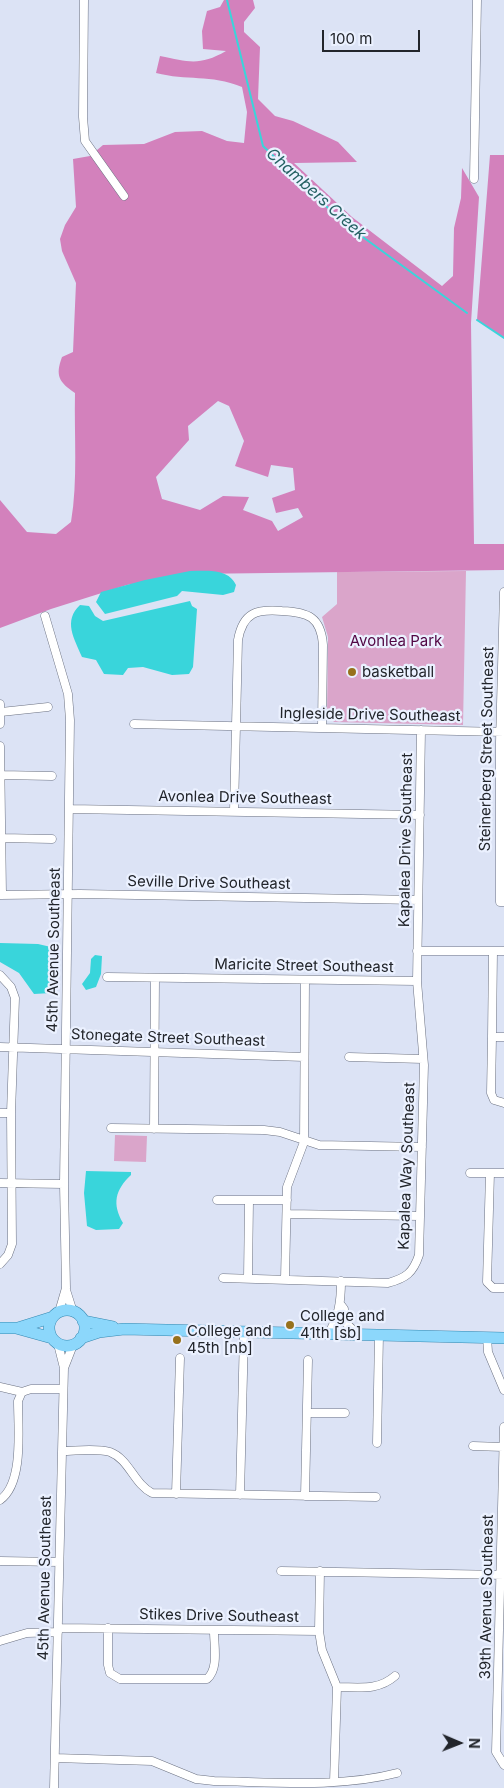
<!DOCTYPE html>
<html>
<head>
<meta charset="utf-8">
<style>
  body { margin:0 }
  #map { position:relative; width:504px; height:1788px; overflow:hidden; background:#dce3f5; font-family:Inter,sans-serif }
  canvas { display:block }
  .north { position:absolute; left:434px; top:1718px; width:50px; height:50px; -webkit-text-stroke:4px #ebf1ff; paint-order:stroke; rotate:91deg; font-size:14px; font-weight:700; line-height:20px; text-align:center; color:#22252b }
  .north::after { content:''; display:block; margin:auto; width:18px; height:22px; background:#22252b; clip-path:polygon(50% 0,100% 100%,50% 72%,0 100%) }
  .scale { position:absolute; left:322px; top:30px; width:98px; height:22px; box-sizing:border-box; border:2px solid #22252b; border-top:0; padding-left:6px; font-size:15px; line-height:18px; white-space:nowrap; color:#22252b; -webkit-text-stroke:4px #ebf1ff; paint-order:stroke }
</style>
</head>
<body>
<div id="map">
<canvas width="504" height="1788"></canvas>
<div class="north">N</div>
<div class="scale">100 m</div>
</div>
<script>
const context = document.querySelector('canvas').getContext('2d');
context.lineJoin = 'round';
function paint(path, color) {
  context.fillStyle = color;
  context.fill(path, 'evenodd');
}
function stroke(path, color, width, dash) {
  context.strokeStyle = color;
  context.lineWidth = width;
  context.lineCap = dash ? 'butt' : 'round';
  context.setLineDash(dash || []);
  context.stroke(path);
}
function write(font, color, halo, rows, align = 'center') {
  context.font = font + ' Inter,sans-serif';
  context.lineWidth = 4.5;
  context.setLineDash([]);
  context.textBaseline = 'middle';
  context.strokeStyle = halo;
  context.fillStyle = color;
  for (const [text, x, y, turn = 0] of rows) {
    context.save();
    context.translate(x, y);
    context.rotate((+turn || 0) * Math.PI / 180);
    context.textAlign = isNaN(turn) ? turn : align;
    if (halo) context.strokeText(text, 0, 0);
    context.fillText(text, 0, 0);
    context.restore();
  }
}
const green = new Path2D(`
  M 466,571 L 463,725 L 334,722 L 327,716 L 328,637 L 322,617 L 337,604 L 337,572 Z
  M 115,1135 L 147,1136 L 146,1162 L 114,1161 Z`);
const forest = new Path2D(`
  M 224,0 L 253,0 L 255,8 L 244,22 L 244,32 L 260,47 L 258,99 L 275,116 L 293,121 L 338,142 L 357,162 L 294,163 L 352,217 L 442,286 L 453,276 L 454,228 L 461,198 L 462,168 L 479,197 L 471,323 L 474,544 L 504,544 L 504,570 L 191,574 L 127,585 L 51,609 L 0,628 L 0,500 L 27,532 L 56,534 L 71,522 C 78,480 74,436 75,393 C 59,382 55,376 62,357 L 73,352 L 76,283 L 62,251 L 60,239 L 65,225 L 76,207 L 73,159 L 90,156 L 103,145 L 144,144 L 175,132 L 202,131 L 227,141 L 244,143 L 247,112 L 242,87 C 210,74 187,81 156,73 L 160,56 C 189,62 200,66 226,51 L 203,49 L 202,31 L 207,11 L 220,7 ZM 218,401 L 229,406 L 244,441 L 235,466 L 268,477 L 271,465 L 293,468 L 295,490 L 272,498 L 276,513 L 298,508 L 303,517 L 278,531 L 272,521 L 243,510 L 249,497 L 223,496 L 200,510 L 162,499 L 156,477 L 189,440 L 188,426 Z
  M 490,155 L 504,155 L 504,338 L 477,320 Z`);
const water = new Path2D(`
  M 190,571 C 207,571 228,568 236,585 L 234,592 L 223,595 L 182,591 L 177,596 L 105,614 L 96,602 L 101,592 L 145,580 Z
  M 190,601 L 192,606 L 197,609 L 193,667 L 189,674 L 172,675 L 143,667 L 128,668 L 123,675 L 104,674 L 96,660 L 82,657 C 74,638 63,621 80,605 L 89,606 L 95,616 L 103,621 Z
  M 0,943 L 38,944 L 51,947 L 51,993 L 34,994 L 19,973 L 0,962 Z
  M 95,955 L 102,956 L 101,974 L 96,987 L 86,990 L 82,984 L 90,973 L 91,959 Z
  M 86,1171 L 131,1172 L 131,1175 C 115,1190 112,1204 123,1223 L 119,1229 L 96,1230 L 87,1226 L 84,1193 Z`);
const stream = new Path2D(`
  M 227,0 L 263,146 L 345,224 L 467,313
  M 477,320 L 504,338`);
const minor = new Path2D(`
  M 84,0 L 83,117 L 85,141 L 124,196
  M 474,179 L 477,0
  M 504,592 L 500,742 L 500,902 L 504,902
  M 45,616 L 68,694 L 70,720 L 64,1184 L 66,1288 L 59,1312
  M 0,704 L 0,724
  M 1,712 L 48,707
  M 134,724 L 504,732
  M 0,746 L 2,895
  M 1,775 L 52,776
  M 70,809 L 420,815
  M 234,811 L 238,640 C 243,612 257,609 282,611 C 308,612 321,617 323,645 L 322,727
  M 2,838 L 52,839
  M 0,895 L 80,894 L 418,900
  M 417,951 L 504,951
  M 493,951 L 492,1037 L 504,1037
  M 0,975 L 11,987 L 15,998 L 11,1113 L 12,1244 L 8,1255 L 0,1264
  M 107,977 L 417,981 L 424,1065 L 419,1255 C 413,1273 406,1278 388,1283 L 223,1278
  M 417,981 L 421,730
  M 492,1037 L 491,1093 L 494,1100 L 504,1103
  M 0,1047 L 304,1057
  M 349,1057 L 423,1059
  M 0,1113 L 11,1113
  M 111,1128 L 264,1130 L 280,1132 L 319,1145 L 422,1147
  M 154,1129 L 155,978
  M 470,1173 L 504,1173
  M 490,1173 L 487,1282 L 493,1288 L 504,1288
  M 0,1183 L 64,1184
  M 217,1200 L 287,1200
  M 287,1214 L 419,1216
  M 248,1278 L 249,1201
  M 285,1279 L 287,1187 L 304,1142 L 305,980
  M 66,1290 L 73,1312
  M 341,1305 L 344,1309 L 345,1322 L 358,1335
  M 328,1334 C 339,1317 341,1301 341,1281
  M 487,1337 L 488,1352 L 504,1390
  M 64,1368 L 73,1345
  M 0,1387 L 22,1392 L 31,1389 L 63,1389
  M 307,1413 L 345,1413
  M 504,1427 L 496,1752 L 504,1765
  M 377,1443 L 379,1335
  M 473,1446 L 503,1447
  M 62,1451 C 76,1451 96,1448 110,1452 C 129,1459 134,1484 152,1493 L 376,1497
  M 176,1494 L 180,1358
  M 240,1495 L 244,1333
  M 305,1496 L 308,1360
  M 0,1500 C 24,1483 18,1429 18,1401 L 22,1392
  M 0,1561 L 59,1562
  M 281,1571 L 504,1575
  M 320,1571 L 319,1631 L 322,1650 L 337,1687 L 334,1782
  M 59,1628 L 319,1631
  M 108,1628 L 108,1665 L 110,1673 L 120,1679 L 207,1679 C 219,1669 214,1646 214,1631
  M 0,1641 L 27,1633 L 58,1632
  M 337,1687 C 359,1687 378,1691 395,1676
  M 55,1758 L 152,1761 L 196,1779 L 214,1781 C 273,1782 340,1788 397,1773
  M 54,1788 L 64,1368 L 58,1344`);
const primary = new Path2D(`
  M49 1328a18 18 0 1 1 36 0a18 18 0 1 1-36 0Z
  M 83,1321 L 113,1327
  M 0,1328 L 16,1328 L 52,1338
  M 18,1328 L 53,1317
  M 81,1338 L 99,1332 L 124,1329 L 504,1338`);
const markers = [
  [352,672,5,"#97711c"],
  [290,1325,5,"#97711c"],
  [177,1340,5,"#97711c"]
];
const parkNames = [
  ["Avonlea Park",396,641]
];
const poiNames = [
  ["basketball",362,672],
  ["College and",300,1316],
  ["41th [sb]",300,1333],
  ["College and",187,1331],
  ["45th [nb]",187,1348]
];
const streetNames = [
  ["Ingleside Drive Southeast",370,715,1],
  ["Steinerberg Street Southeast",487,749,-89],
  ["Avonlea Drive Southeast",245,798,1],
  ["Kapalea Drive Southeast",406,840,-89],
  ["Seville Drive Southeast",209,883,1],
  ["45th Avenue Southeast",54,950,-89],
  ["Maricite Street Southeast",304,966,1],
  ["Stonegate Street Southeast",168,1038,2],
  ["Kapalea Way Southeast",407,1166,-88],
  ["45th Avenue Southeast",45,1578,-89],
  ["39th Avenue Southeast",487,1597,-89],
  ["Stikes Drive Southeast",219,1616,1]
];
const waterNames = [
  ["Chambers Creek",316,194,42]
];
paint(green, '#daa5ca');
paint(forest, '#d381bc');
paint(water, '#39d5db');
stroke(stream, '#39d5db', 2);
stroke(minor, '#6b7181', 9);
stroke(primary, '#3588b0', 12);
stroke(minor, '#fff', 8);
stroke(primary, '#8cd7fb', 11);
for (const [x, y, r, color] of markers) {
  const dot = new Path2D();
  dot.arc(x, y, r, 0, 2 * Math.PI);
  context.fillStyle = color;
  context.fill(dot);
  stroke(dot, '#ebf1ff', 2);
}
write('15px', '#510643', '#ebf1ff', parkNames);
write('15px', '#22252b', '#ebf1ff', poiNames, 'left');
write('15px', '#22252b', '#ebf1ff', streetNames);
write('italic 16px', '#246163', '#ebf1ff', waterNames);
</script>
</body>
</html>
